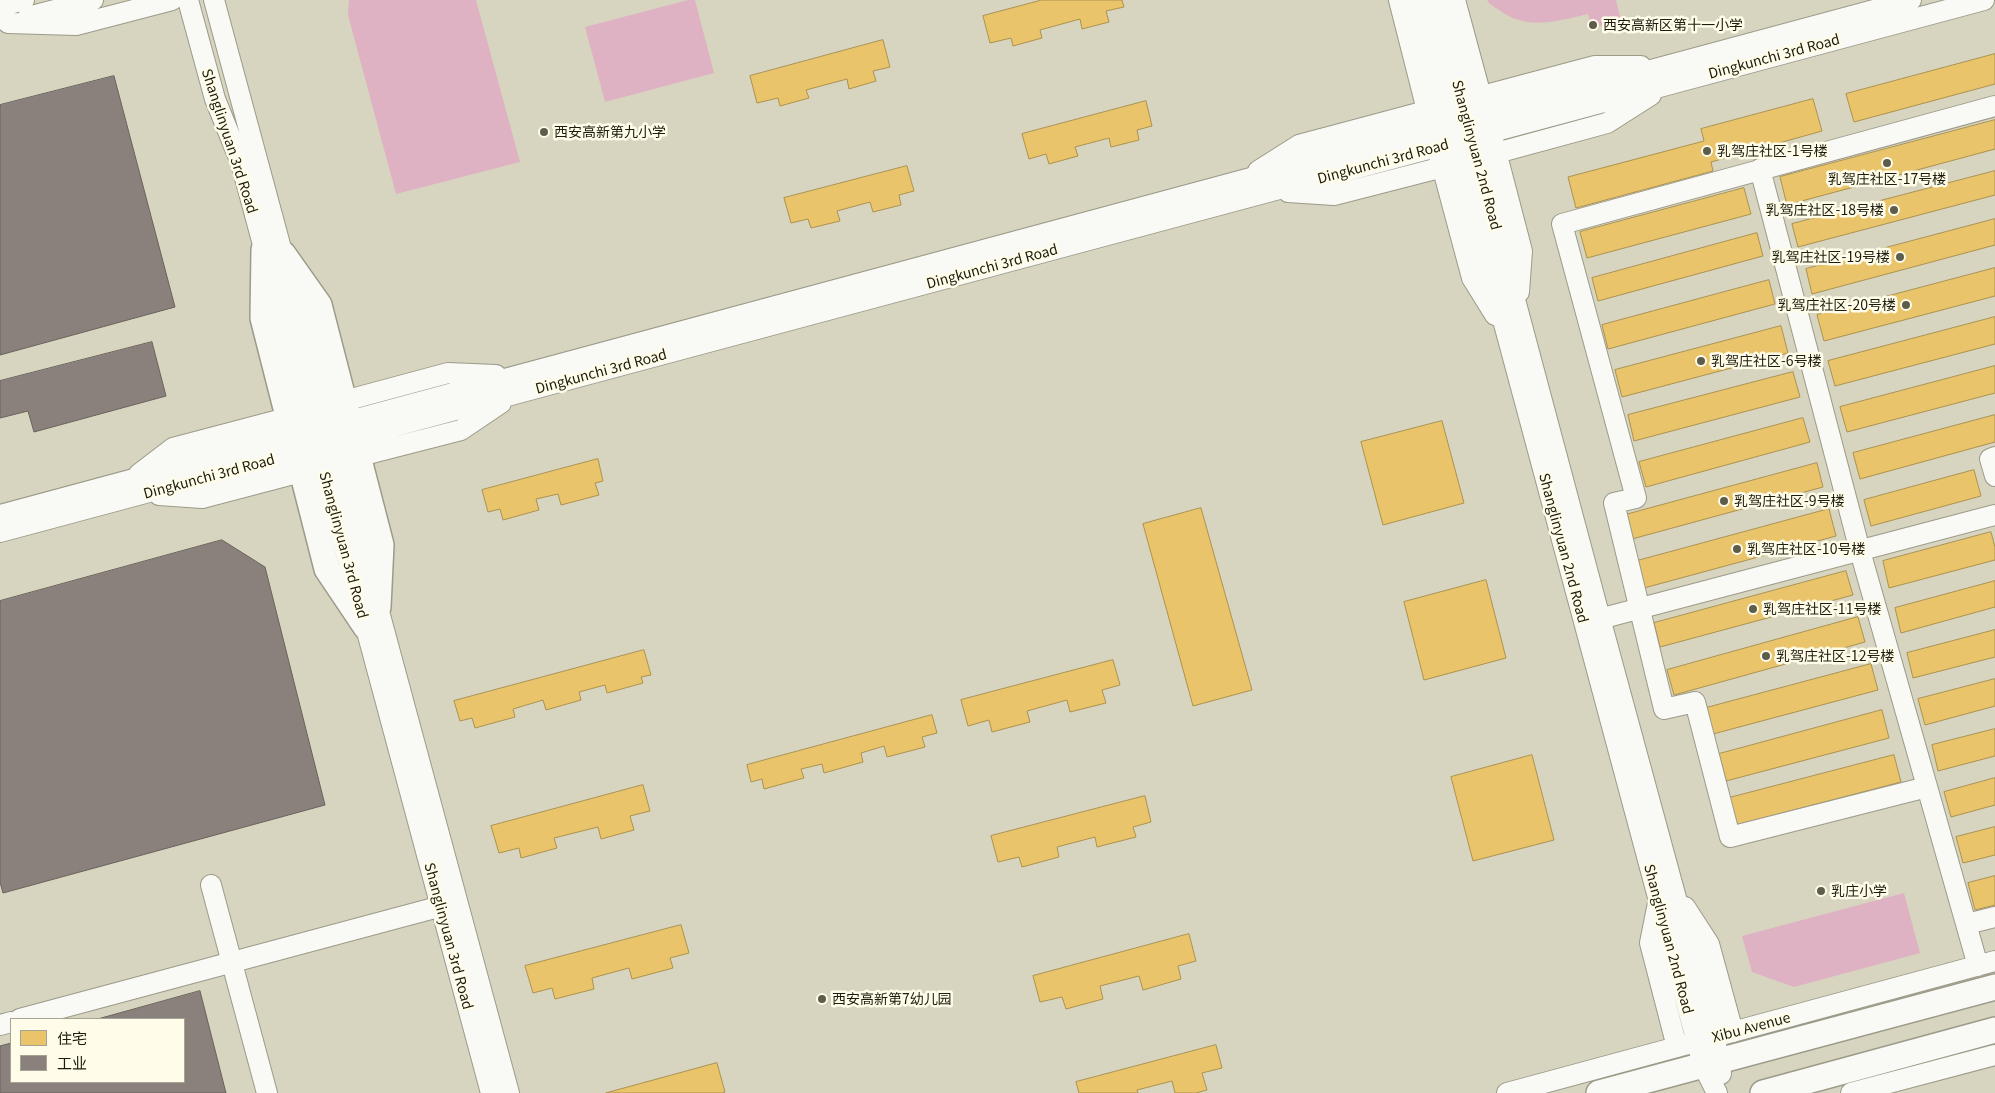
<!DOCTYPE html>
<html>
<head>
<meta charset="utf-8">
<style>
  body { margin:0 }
  #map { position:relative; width:1995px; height:1093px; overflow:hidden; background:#d7d5bf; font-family:Georgia,"Noto Sans SC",serif }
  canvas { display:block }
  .legend { position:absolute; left:10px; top:1018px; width:175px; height:65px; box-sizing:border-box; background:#fffde9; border:1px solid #a5a391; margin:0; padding:6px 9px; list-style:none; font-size:15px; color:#1d1b0d }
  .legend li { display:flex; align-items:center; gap:10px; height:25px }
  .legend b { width:25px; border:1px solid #a5a391 }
</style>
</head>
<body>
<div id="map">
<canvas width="1995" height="1093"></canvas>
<ul class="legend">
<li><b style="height:14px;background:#e9c46a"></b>住宅</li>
<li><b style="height:14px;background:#8a817c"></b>工业</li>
</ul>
</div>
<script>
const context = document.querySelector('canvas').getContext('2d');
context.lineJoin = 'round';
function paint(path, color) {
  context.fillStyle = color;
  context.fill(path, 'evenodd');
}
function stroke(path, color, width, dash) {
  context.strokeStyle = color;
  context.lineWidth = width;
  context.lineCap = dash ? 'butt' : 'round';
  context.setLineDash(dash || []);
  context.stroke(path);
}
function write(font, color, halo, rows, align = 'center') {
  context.font = font + ' Georgia,"Noto Sans SC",serif';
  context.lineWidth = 5;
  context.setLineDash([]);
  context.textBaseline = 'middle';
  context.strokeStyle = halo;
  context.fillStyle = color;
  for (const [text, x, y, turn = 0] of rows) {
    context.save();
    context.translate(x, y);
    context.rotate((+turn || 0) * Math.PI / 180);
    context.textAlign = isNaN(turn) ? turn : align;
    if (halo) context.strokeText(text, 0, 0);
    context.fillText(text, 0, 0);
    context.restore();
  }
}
const green = new Path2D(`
  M 349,0 L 476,0 L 520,162 L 396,194 L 348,15 Z
  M 688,0 L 695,0 L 714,73 L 605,102 L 585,27 Z
  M 1487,0 L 1616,0 L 1621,21 L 1592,28 L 1588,14 C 1557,21 1527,31 1499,10 C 1495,7 1490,5 1487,0 Z
  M 1904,893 L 1920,953 L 1794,987 L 1752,972 L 1742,936 Z`);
const homes = new Path2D(`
  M 1042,0 L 1122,0 L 1124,7 L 1106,11 L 1109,22 L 1082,29 L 1080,19 L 1040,30 L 1042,38 L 1013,46 L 1011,38 L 990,43 L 983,16 Z
  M 883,40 L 890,67 L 873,71 L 876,81 L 849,89 L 847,79 L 806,90 L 809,98 L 780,106 L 778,98 L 757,103 L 750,76 Z
  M 1995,54 L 1995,84 L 1854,122 L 1846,94 Z
  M 1813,99 L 1822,131 L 1711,162 L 1713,171 L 1576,208 L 1568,177 L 1704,141 L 1701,129 Z
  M 1146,101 L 1152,126 L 1137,130 L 1139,140 L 1111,147 L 1109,138 L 1075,147 L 1078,156 L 1049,164 L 1046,154 L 1029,159 L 1022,134 Z
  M 1995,120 L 1995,149 L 1787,205 L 1780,177 Z
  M 907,166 L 914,191 L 899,195 L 901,205 L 873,212 L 870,202 L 837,211 L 840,221 L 811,228 L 808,219 L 791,223 L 784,198 Z
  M 1995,171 L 1995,195 L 1798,247 L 1792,224 Z
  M 1744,188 L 1751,214 L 1587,258 L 1580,232 Z
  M 1995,219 L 1995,245 L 1812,294 L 1806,269 Z
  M 1757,233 L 1763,256 L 1598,301 L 1592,278 Z
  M 1995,268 L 1995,296 L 1824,341 L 1817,315 Z
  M 1769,280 L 1775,304 L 1608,349 L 1602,325 Z
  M 1995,317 L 1995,344 L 1835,386 L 1828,361 Z
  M 1781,326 L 1788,353 L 1622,397 L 1615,370 Z
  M 1995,366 L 1995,393 L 1847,432 L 1840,407 Z
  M 1793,372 L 1800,397 L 1634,441 L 1628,415 Z
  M 1995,415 L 1995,442 L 1860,479 L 1853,453 Z
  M 1803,418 L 1810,442 L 1646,487 L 1639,462 Z
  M 1442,421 L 1464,503 L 1383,525 L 1361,442 Z
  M 598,459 L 603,481 L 595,483 L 599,495 L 561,505 L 558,494 L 536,499 L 539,510 L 503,520 L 500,509 L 488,512 L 482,490 Z
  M 1817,463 L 1823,487 L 1632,539 L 1625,515 Z
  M 1974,470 L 1981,496 L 1871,526 L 1864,500 Z
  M 1201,508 L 1252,690 L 1193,706 L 1143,524 Z
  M 1829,509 L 1836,536 L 1644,588 L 1637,561 Z
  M 1991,532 L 1995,547 L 1995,560 L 1889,588 L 1883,561 Z
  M 1846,571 L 1853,595 L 1660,647 L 1654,623 Z
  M 1486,580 L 1506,658 L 1424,680 L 1404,602 Z
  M 1995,581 L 1995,607 L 1901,633 L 1895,608 Z
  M 1858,617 L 1865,642 L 1674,695 L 1667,670 Z
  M 1995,630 L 1995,657 L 1913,678 L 1907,653 Z
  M 644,650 L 651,675 L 641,677 L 643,683 L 607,693 L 605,685 L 579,692 L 581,700 L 546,710 L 543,700 L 513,709 L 515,717 L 475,728 L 472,718 L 460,721 L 454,701 Z
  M 1113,660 L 1120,685 L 1102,690 L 1106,703 L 1070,712 L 1067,700 L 1027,711 L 1030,722 L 992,732 L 989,720 L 968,726 L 961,700 Z
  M 1871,664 L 1878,690 L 1713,734 L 1706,708 Z
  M 1995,679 L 1995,706 L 1925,725 L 1918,699 Z
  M 1882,710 L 1889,738 L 1726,781 L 1719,754 Z
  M 932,715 L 937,733 L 922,737 L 925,747 L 887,757 L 884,746 L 861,753 L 863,762 L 824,773 L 822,764 L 801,769 L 804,778 L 764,789 L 762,779 L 751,782 L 747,765 Z
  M 1995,729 L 1995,756 L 1938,771 L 1932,745 Z
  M 1532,755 L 1554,840 L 1473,861 L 1451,777 Z
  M 1894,755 L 1901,782 L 1736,825 L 1729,798 Z
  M 1995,778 L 1995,805 L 1951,817 L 1944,792 Z
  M 643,785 L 650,811 L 630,816 L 634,830 L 601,839 L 598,827 L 554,838 L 557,848 L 521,858 L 519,848 L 499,853 L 491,826 Z
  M 1145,796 L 1151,822 L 1133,827 L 1136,837 L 1097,847 L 1095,837 L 1057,847 L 1059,857 L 1022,867 L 1019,857 L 998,862 L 991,836 Z
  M 1995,827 L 1995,855 L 1963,863 L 1956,837 Z
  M 1995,876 L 1995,905 L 1975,910 L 1968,883 Z
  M 681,925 L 689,953 L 670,958 L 673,968 L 632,979 L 629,968 L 592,978 L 594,989 L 555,999 L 552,988 L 533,993 L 525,966 Z
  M 1189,934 L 1196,961 L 1178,966 L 1181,979 L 1143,990 L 1139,976 L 1100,986 L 1103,999 L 1066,1009 L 1062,997 L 1040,1002 L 1033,976 Z
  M 1216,1045 L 1222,1068 L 1202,1073 L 1207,1090 L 1196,1093 L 1175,1093 L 1172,1081 L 1137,1090 L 1138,1093 L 1079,1093 L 1076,1082 Z
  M 717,1063 L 725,1092 L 722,1093 L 606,1093 Z`);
const industry = new Path2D(`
  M 114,76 L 175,307 L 0,355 L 0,105 Z
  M 152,342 L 166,396 L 34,432 L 28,411 L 0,418 L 0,381 Z
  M 222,540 L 265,567 L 325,805 L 3,893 L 0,882 L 0,601 Z
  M 200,991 L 226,1093 L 0,1093 L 0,1046 L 11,1043 L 11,1082 L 184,1082 L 184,1019 L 98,1019 Z`);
const minor = new Path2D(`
  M 188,0 L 215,99 L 241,163 L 491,1093
  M 214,0 L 509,1093
  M 1399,0 L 1430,122
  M 1417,0 L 1703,1065 L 1717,1093
  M 1435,0 L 1600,618 L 1720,1060 L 1721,1074
  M 1455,0 L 1484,107
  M 0,7 L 24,0
  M 28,17 L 93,0
  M 8,23 L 76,25 L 172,0
  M 1493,140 L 1522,251 L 1519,292
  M 1439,155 L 1472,278 L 1495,315
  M 1760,169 L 1860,551 L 1978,966
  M 1258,171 L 1299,145 L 1595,66 L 1641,66
  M 1288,192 L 1334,195 L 1478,158 L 1607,123 L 1651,95
  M 329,405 L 448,373 L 496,375
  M 1995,457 L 1990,459 L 1995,476
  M 344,460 L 461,430 L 501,403
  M 139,474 L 173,448 L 302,414
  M 159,495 L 202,498 L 316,468
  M 0,515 L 1911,0
  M 0,532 L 1984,0
  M 1588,622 L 1995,515
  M 1927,787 L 1730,837 L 1695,702 L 1664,709 L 1614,503 L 1636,498 L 1562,224 L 1995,106
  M 211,885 L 267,1093
  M 1658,903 L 1650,943 L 1677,1047
  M 1685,907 L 1709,944 L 1733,1032
  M 1967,924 L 1995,917
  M 20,1019 L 453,903
  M 0,1025 L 11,1022
  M 1507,1093 L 1995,961
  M 1851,1093 L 1995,1055`);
const major = new Path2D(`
  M 264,250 L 263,318 L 327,569 L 366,627
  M 283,254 L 319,305 L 381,545 L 378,607
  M 1599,1093 L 1995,987
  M 1763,1093 L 1995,1030`);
const markers = [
  [1593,25,5,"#5e5c4b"],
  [544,132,5,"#5e5c4b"],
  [1707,151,5,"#5e5c4b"],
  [1887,163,5,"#5e5c4b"],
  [1894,210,5,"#5e5c4b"],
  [1900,257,5,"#5e5c4b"],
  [1906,305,5,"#5e5c4b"],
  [1701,361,5,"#5e5c4b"],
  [1724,501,5,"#5e5c4b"],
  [1737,549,5,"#5e5c4b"],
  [1753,609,5,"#5e5c4b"],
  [1766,656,5,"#5e5c4b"],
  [1821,891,5,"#5e5c4b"],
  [822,999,5,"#5e5c4b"]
];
const poiNames = [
  ["西安高新区第十一小学",1603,25],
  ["西安高新第九小学",554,132],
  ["乳驾庄社区-1号楼",1717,151],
  ["乳驾庄社区-17号楼",1887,179,"center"],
  ["乳驾庄社区-18号楼",1884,210,"right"],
  ["乳驾庄社区-19号楼",1890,257,"right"],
  ["乳驾庄社区-20号楼",1896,305,"right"],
  ["乳驾庄社区-6号楼",1711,361],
  ["乳驾庄社区-9号楼",1734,501],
  ["乳驾庄社区-10号楼",1747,549],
  ["乳驾庄社区-11号楼",1763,609],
  ["乳驾庄社区-12号楼",1776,656],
  ["乳庄小学",1831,891],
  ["西安高新第7幼儿园",832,999]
];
const streetNames = [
  ["Dingkunchi 3rd Road",1774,56,-15],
  ["Shanglinyuan 3rd Road",230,141,72],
  ["Shanglinyuan 2nd Road",1477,155,75],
  ["Dingkunchi 3rd Road",1383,161,-15],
  ["Dingkunchi 3rd Road",992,266,-15],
  ["Dingkunchi 3rd Road",601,371,-15],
  ["Dingkunchi 3rd Road",209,476,-15],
  ["Shanglinyuan 3rd Road",344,545,75],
  ["Shanglinyuan 2nd Road",1564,548,75],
  ["Shanglinyuan 3rd Road",449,936,75],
  ["Shanglinyuan 2nd Road",1669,939,75],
  ["Xibu Avenue",1751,1027,-15]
];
paint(green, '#deb2c3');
paint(homes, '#e9c46a');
stroke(homes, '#ac914e', 1);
paint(industry, '#8a817c');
stroke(industry, '#69625b', 1);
stroke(minor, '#9c9a89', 22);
stroke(major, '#9c9a89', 28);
stroke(minor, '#f9f9f5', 20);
stroke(major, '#f9f9f5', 25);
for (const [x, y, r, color] of markers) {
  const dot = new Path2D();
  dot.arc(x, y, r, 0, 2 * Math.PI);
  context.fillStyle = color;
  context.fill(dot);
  stroke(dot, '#fffde9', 2);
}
write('14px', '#1d1b0d', '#fffde9', poiNames, 'left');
write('14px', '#1d1b0d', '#fffde9', streetNames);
</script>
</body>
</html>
